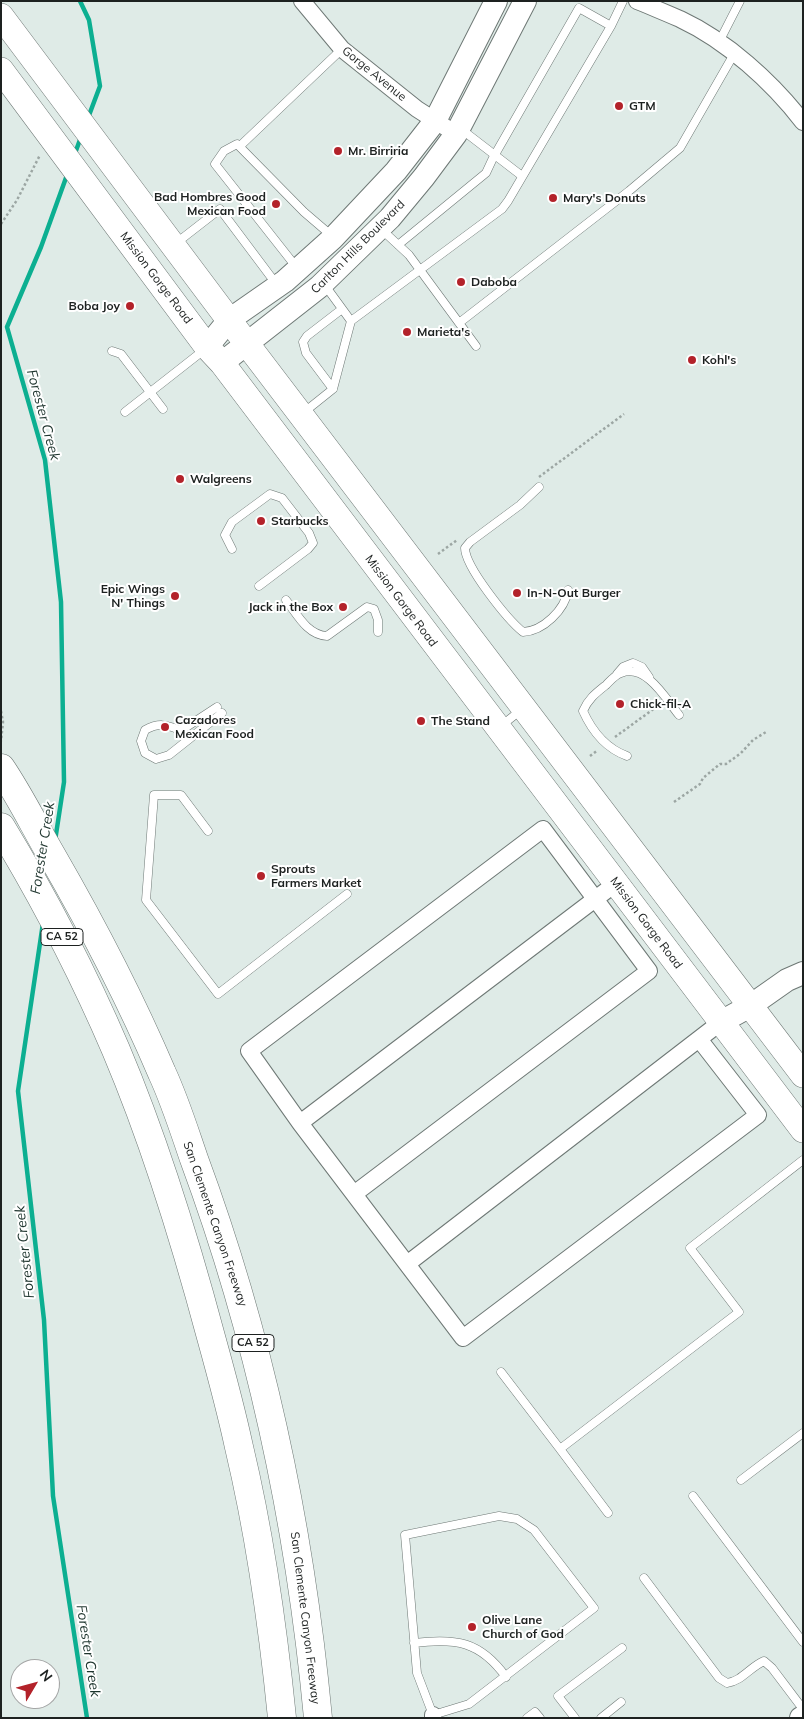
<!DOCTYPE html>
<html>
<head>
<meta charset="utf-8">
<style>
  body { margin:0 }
  #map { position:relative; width:804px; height:1719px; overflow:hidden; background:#dfebe7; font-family:Mulish,sans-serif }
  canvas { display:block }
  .frame { position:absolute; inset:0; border:2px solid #1d2120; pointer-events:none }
  .north { position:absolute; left:10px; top:1659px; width:50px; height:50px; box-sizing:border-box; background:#fff; border:1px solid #a5a6a6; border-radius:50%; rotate:53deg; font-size:14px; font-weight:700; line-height:20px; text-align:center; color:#1d2120 }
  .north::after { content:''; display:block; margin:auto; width:18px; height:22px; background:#b3222a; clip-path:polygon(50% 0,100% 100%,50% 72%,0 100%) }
</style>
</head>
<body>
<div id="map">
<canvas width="804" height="1719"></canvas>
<div class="frame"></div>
<div class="north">N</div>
</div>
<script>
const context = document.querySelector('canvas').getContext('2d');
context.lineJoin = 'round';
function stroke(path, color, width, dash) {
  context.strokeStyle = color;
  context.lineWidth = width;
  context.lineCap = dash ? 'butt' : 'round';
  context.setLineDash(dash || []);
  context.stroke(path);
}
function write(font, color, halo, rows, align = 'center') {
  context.font = font + ' Mulish,sans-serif';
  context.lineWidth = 4;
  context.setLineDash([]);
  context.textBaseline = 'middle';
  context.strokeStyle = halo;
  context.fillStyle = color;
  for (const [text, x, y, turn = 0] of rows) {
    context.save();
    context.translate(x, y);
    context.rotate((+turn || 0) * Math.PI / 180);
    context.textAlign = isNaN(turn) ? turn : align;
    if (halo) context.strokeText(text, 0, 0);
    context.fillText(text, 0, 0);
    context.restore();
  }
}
const stream = new Path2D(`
  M 80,1 L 89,20 L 100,86 L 88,118
  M 74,156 L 81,137
  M 55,841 L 64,782 L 61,602 L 45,460 L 7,327 L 41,247 L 67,175
  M 43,923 L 18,1091 L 44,1320 L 53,1496 L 87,1718`);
const path = new Path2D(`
  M 1,224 L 17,200 L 40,155
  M 539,477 L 624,414
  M 438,554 L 457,540
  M 1,711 L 3,722 L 1,741
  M 615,737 L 659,705
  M 590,756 L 598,750
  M 674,802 L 700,784 L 703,778 L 720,764 L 726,764 L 741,753 L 753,740 L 766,732`);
const lane = new Path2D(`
  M 611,26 L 623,1
  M 719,42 L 740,1
  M 461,129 L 522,176
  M 240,146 L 342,49
  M 381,229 L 409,255 L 476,346
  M 175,244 L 220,209 L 277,285
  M 297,268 L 215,164 L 224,151 L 237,144 L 304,212 L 332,236
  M 324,284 L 351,321 L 502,209 L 508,201 L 611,26 L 579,8 L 493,158 L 486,173 L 398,245
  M 459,323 L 629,191 L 680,148 L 734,54
  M 112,351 L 121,354 L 163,409
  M 333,389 L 306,353 L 303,342 L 307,336 L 342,309
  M 125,412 L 204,350
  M 303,413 L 333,389 L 351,321
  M 539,487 L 520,505 L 470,542 L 465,548 C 465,567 508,620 523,632 C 543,631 565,610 568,590
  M 232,549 L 225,535 L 232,522 L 270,494 L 282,498 L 309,533 L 313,543 L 308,549 L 259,586
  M 286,600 C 297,614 307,635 327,636 L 367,607 L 374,609 L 378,620 L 378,632
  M 617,674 L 623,667 L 633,663 L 642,667 L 649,677
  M 217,707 L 188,726 L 179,730 C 166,724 158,723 145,730 L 141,741 L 145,753 L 156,759 L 169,755 L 222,713
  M 501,726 L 521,710
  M 627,756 C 605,748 592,731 583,711 C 588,699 596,693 606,685 C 610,681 615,675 621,673 C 646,663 666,699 679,715
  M 208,831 L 181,795 L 154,795 L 146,900 L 218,994 L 347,894
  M 501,1372 L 560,1449 L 739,1312 L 690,1248 L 803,1160
  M 560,1449 L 608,1513
  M 741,1480 L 803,1433
  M 693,1496 L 803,1642
  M 499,1516 L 517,1519 L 534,1530 L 594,1608 L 469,1704 L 433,1715 L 417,1673 L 405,1535 Z
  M 644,1578 L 719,1678 L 727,1683 C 742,1681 750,1667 764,1661 L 772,1668 L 803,1709
  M 414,1643 C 456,1638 480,1641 506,1677
  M 527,1718 L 535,1712 L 540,1718
  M 575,1718 L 558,1696 L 622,1648
  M 601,1718 L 621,1702`);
const street = new Path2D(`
  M 302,1 L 342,49 L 417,109 L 456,134
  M 637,1 C 652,7 666,13 680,19 C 727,41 772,82 803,122
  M 300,1123 L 615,884
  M 354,1194 L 649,971 L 543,829 L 249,1051 L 300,1123 L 463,1338 L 758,1115 L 699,1039
  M 407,1264 L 721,1022
  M 433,1718 L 433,1715`);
const secondary = new Path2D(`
  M 207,347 L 229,320 L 285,281 L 333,238 L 396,171 L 435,121 L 496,1
  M 222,363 L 319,287 L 390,218 L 424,177 L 456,134 L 525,1
  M 721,1022 L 750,1006 L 787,980 L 803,973
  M 801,1718 L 803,1717`);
const primary = new Path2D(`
  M 1,16 L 247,344 L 803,1075
  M 1,70 L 207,347 L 222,363 L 803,1130`);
const highway = new Path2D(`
  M 1,768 C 20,796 35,827 52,856 C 93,927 130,998 162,1073 C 175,1101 184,1130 194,1159 C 261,1340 300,1526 318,1718
  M 1,827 C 44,898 83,973 116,1050 C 155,1142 185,1240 211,1337 C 221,1373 231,1410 239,1447 C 260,1535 273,1628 282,1718`);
const markers = [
  [619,106,5,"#b3222a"],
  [338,151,5,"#b3222a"],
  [553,198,5,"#b3222a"],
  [276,204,5,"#b3222a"],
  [461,282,5,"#b3222a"],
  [130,306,5,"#b3222a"],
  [407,332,5,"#b3222a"],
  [692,360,5,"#b3222a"],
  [180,479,5,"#b3222a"],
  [261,521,5,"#b3222a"],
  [517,593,5,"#b3222a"],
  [175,596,5,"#b3222a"],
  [343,607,5,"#b3222a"],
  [620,704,5,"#b3222a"],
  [421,721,5,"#b3222a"],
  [165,727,5,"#b3222a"],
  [261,876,5,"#b3222a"],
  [472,1627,5,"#b3222a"]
];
const shields = [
  [62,937,42],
  [253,1343,42]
];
const shieldNames = [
  ["CA 52",62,937],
  ["CA 52",253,1343]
];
const streetNames = [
  ["Gorge Avenue",374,74,39],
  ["Carlton Hills Boulevard",358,247,-45],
  ["Mission Gorge Road",156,278,53],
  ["Mission Gorge Road",401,601,53],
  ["Mission Gorge Road",646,923,53],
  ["San Clemente Canyon Freeway",215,1224,71],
  ["San Clemente Canyon Freeway",305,1618,83]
];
const poiNames = [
  ["GTM",629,106],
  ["Mr. Birriria",348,151],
  ["Bad Hombres Good",266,197,"right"],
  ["Mexican Food",266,211,"right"],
  ["Mary's Donuts",563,198],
  ["Daboba",471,282],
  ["Boba Joy",120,306,"right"],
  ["Marieta's",417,332],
  ["Kohl's",702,360],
  ["Walgreens",190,479],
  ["Starbucks",271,521],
  ["Epic Wings",165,589,"right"],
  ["N' Things",165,603,"right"],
  ["In-N-Out Burger",527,593],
  ["Jack in the Box",333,607,"right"],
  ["Chick-fil-A",630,704],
  ["Cazadores",175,720],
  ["Mexican Food",175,734],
  ["The Stand",431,721],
  ["Sprouts",271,869],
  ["Farmers Market",271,883],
  ["Olive Lane",482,1620],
  ["Church of God",482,1634]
];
const waterNames = [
  ["Forester Creek",43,415,75],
  ["Forester Creek",43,848,-81],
  ["Forester Creek",25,1252,-96],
  ["Forester Creek",88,1651,81]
];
stroke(stream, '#0caf91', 4.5);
stroke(lane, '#6e7875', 9);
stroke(street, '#6e7875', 18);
stroke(secondary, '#6e7875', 24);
stroke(primary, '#6e7875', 26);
stroke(highway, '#6e7875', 29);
stroke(path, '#9ca6a3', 2.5, [2.5, 2.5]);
stroke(lane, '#fff', 8);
stroke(street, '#fff', 16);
stroke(secondary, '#fff', 22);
stroke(primary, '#fff', 25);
stroke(highway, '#fff', 28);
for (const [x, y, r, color] of markers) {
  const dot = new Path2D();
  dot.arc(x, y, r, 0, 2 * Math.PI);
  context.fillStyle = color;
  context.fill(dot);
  stroke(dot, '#fff', 2);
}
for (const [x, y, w] of shields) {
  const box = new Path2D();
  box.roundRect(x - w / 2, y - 8.5, w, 17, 4);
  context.fillStyle = '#fff';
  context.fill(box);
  stroke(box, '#1d2120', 1);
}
write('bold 11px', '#1d2120', null, shieldNames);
write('12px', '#1d2120', '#fff', streetNames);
write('bold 12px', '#1d2120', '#fff', poiNames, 'left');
write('italic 14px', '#1d342d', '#fff', waterNames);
</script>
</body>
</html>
